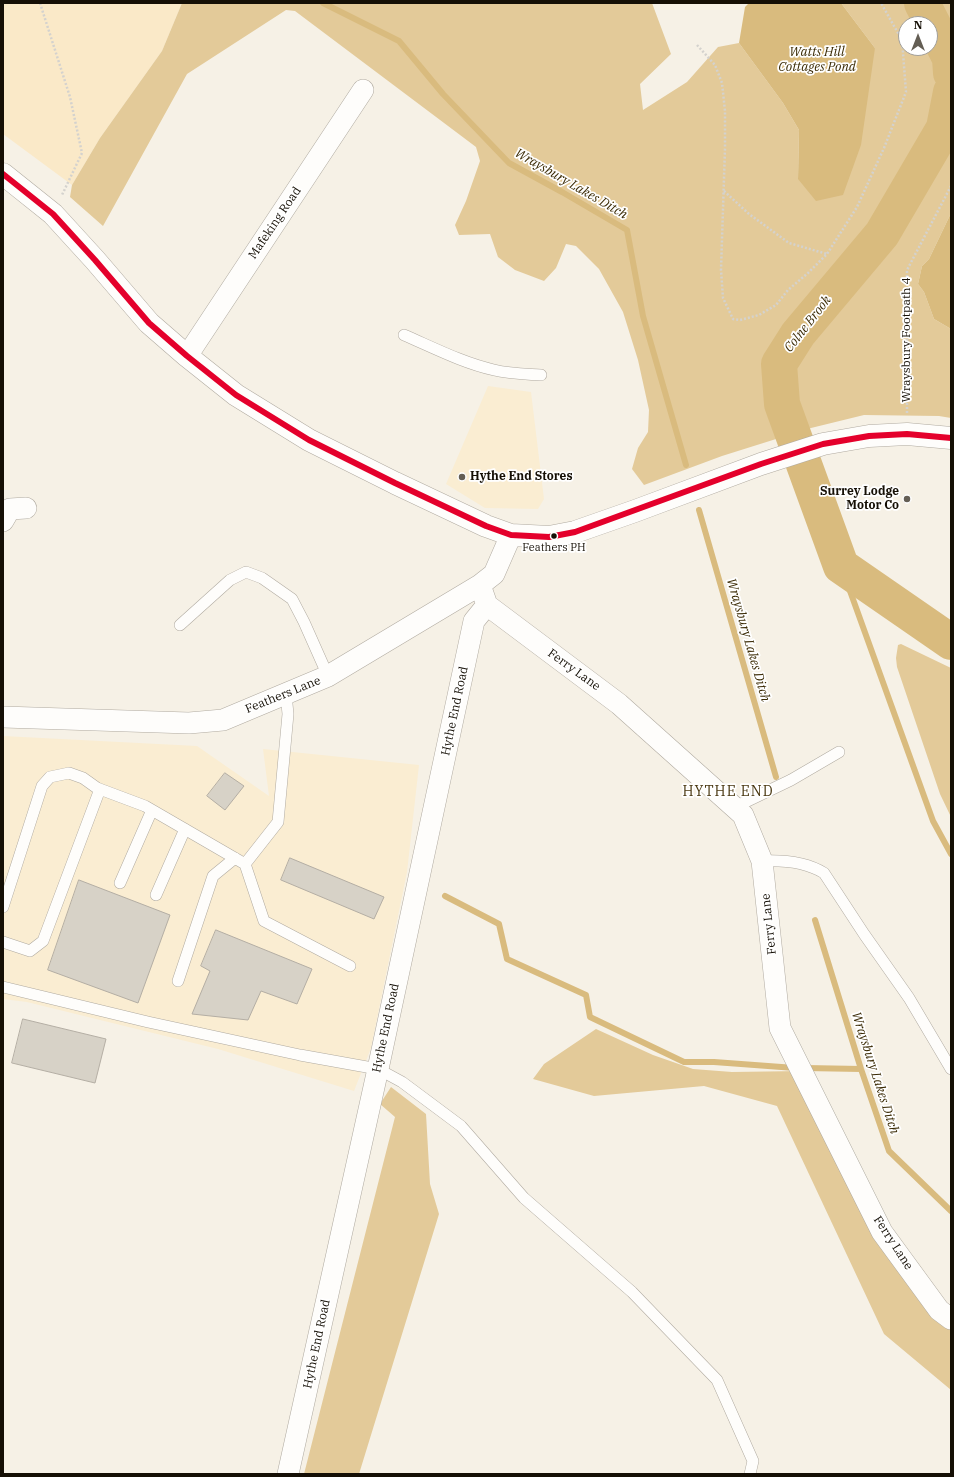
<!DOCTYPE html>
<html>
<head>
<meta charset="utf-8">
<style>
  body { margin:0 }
  #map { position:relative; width:954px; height:1477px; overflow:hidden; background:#f6f1e6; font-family:"IBM Plex Serif",serif }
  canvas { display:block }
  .frame { position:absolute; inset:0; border:4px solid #150f05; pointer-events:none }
  .north { position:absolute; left:898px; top:16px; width:40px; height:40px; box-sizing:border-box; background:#fff; border:1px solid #a19f9b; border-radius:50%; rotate:0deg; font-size:11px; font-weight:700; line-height:16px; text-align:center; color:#150f05 }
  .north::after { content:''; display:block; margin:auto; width:14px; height:18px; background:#645e54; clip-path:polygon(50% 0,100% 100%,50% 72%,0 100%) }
</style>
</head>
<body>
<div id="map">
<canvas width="954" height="1477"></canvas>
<div class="frame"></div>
<div class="north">N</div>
</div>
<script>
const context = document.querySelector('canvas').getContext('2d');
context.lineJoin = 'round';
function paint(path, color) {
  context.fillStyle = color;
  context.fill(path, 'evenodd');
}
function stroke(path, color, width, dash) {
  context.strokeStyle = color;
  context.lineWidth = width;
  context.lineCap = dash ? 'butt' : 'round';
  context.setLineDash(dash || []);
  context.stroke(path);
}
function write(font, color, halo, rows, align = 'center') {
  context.font = font + ' "IBM Plex Serif",serif';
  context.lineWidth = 3.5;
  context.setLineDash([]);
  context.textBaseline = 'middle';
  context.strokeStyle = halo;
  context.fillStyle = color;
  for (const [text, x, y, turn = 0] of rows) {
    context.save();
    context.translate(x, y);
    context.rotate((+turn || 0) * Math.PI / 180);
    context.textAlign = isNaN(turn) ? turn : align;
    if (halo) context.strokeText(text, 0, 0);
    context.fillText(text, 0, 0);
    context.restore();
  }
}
const built = new Path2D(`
  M 488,386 L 531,392 L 544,499 L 538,509 L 485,508 L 446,484 Z
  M 3,736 L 197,746 L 269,796 L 263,749 L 419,765 L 407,872 L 371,1048 L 354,1091 L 218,1049 L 27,1002 L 3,999 Z`);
const green = new Path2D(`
  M 3,3 L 182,3 L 162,51 L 100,138 L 72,185 L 3,134 Z`);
const forest = new Path2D(`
  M 182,3 L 652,3 L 671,54 L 640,84 L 643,110 L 687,82 L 718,47 L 739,43 L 783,103 L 799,130 L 798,179 L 875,48 L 841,3 L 951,3 L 951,213 L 929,259 L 922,266 L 918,284 L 924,292 L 934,319 L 951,329 L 951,418 L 939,416 L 864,415 L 811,428 L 722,456 L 644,485 L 632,469 L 638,448 L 648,432 L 649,410 L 638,360 L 623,312 L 599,269 L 576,246 L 566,244 L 556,268 L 544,281 L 515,270 L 498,257 L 490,234 L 459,235 L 455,225 L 466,201 L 480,161 L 476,147 L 295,11 L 286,10 L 187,74 L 103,226 L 70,197 L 72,185 L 100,138 L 162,51 ZM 906,24 L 930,24 L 930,48 L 906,48 Z
  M 901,644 L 951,668 L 951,817 L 940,794 L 897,667 L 896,658 L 898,645 Z
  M 596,1029 L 653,1055 L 693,1069 L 732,1072 L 802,1071 L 877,1215 L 951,1314 L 951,1390 L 884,1334 L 777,1106 L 704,1086 L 594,1096 L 533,1079 L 544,1064 Z
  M 391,1087 L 426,1114 L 430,1184 L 439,1214 L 359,1474 L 304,1474 L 395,1117 L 380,1104 Z`);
const water = new Path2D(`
  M 749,3 L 841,3 L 875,48 L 861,145 L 843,195 L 816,201 L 798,179 L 799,130 L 783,103 L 739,43 L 745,7 Z
  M 951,213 L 951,329 L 934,319 L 924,292 L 918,284 L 922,266 L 929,259 Z`);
const stream = new Path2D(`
  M 323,3 L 399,41 L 443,94 L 509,163 L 562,192 L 627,230 L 643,316 L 686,465
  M 699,510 L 776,777
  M 841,566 L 933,821 L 951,854
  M 445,896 L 499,924 L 507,959 L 586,995 L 590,1017 L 684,1062 L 714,1062 L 795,1068
  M 815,920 L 861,1069 L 889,1151 L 951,1211
  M 805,1068 L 861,1069`);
const river = new Path2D(`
  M 922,3 L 950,58 L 951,73
  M 951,92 L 944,128 L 882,234 L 798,334 L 779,364 L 782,404 L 841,566 L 951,642`);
const building = new Path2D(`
  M 225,773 L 244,786 L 225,810 L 207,796 Z
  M 290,858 L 384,897 L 374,919 L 281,880 Z
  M 79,880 L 170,915 L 138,1003 L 48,970 Z
  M 216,930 L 312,969 L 297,1004 L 261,991 L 248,1020 L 192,1014 L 210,971 L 201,966 Z
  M 23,1019 L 106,1039 L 95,1083 L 12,1063 Z`);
const path = new Path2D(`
  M 40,3 L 70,97 L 82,153 L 62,195
  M 697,45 L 715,65 L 722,83 L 725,111 L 725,148 L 721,270 L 723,298 L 733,319 L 740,320 L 759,315 L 776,305 L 788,290 L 808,273 L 827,254 L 857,207 L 884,148 L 906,92 L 902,40 L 881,3
  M 724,191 L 749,214 L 789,243 L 827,254
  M 907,413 L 907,270 L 951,186`);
const service = new Path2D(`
  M 404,335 C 434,348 463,363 494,370 C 510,374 526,374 541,375
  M 180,625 L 230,580 L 246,572 L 262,578 L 292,599 L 304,622 L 328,676
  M 735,807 L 791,780 L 839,752
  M 762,861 C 783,860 806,862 824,873 L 864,934 L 909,998 L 951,1069
  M 245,864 L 264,921 L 350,966
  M 120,883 L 152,810
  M 156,895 L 185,829
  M 3,907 L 42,786 L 50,777 L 69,773 L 83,778 L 97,788 L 145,806 L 245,864 L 278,822 L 288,714 L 286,694
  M 3,942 L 30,951 L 43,941 L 100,789
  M 178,981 L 213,876 L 235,858
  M 3,987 L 148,1022 L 300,1055 L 378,1069 L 402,1082 L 461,1126 L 524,1198 L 632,1292 L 717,1380 L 753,1461 L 750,1474`);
const minor = new Path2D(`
  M 187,356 L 363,90
  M 3,521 L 10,509 L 26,508
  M 487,605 L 619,704 L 743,815 L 762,861 L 780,1028 L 882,1232 L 939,1310 L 951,1319
  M 3,717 L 189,723 L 223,720 L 328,676 L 480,585 L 494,574 L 511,535
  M 288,1474 L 378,1069 L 474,621 L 487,605 L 480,585`);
const secondary = new Path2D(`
  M 3,174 L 53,214 L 95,260 L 149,323 L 187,356 L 236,395 L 309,440 L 395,483 L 486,526 L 511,535 L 549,537 L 575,532 L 635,511 L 761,464 L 823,444 L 869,436 L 907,434 L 951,438`);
const bus1 = new Path2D(`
  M 3,174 L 53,214 L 95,260 L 149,323 L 187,356 L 236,395 L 309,440 L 395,483 L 486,526 L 511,535 L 549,537 L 575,532 L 761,464 L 823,444 L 869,436 L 907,434 L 951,438`);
const markers = [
  [462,477,4,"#645e54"],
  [907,499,4,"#645e54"],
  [554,536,3.5,"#150f05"]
];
const busNames = [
  ["Feathers PH",554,548]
];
const streetNames = [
  ["Mafeking Road",275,223,-56],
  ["Wraysbury Footpath 4",907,340,-90],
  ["Ferry Lane",574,670,36],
  ["Feathers Lane",283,695,-22],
  ["Hythe End Road",455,711,-78],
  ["Ferry Lane",769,924,-96],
  ["Hythe End Road",386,1028,-78],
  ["Ferry Lane",893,1243,57],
  ["Hythe End Road",317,1344,-78]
];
const poiNames = [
  ["Hythe End Stores",470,477],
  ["Surrey Lodge",899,492,"right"],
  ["Motor Co",899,506,"right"]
];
const waterNames = [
  ["Watts Hill",817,52],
  ["Cottages Pond",817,67],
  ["Wraysbury Lakes Ditch",571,184,30],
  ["Colne Brook",808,324,-52],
  ["Wraysbury Lakes Ditch",748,640,74],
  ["Wraysbury Lakes Ditch",875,1073,72]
];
const quarterNames = [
  ["HYTHE END",728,792]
];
paint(built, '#faedd2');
paint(green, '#fae9c8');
paint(forest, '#e3ca99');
paint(water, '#d9bb7e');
stroke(stream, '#d9bb7e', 6);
stroke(river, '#d9bb7e', 36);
paint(building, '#d7d2c7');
stroke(building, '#b4aea4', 1);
stroke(service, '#b0aaa0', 12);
stroke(minor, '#b0aaa0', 22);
stroke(secondary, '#b0aaa0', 23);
stroke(path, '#d4d2ce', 2.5, [2, 2]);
stroke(service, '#fefdfb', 11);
stroke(minor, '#fefdfb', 21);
stroke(secondary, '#fefdfb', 22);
stroke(bus1, '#e4002b', 6);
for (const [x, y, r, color] of markers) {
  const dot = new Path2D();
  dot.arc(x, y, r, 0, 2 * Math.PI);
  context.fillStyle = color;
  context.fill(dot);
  stroke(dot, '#fff', 1.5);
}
write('11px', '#150f05', '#fff', busNames);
write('12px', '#150f05', '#fff', streetNames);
write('bold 12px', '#150f05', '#fff', poiNames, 'left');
write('italic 13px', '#3b2b05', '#fff', waterNames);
context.letterSpacing = '1px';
write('14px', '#493710', '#fff', quarterNames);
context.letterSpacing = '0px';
</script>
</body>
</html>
